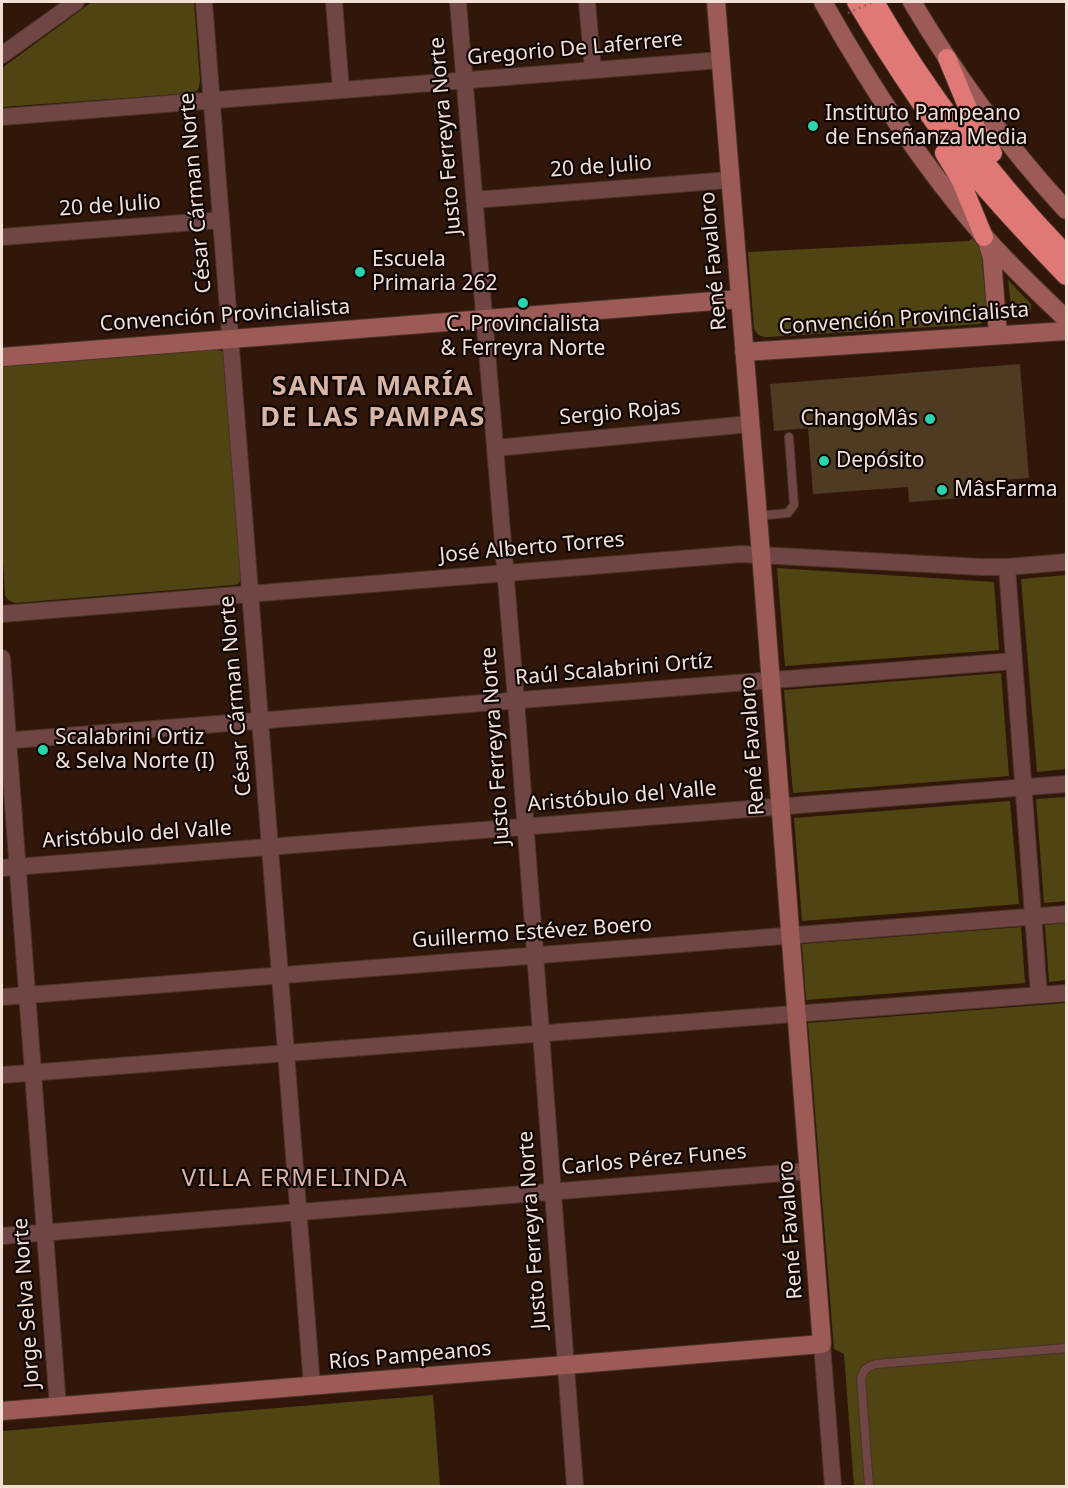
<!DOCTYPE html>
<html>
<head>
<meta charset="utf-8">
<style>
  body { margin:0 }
  #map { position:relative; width:1068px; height:1488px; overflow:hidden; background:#30170a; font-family:"Noto Sans",sans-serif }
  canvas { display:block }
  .frame { position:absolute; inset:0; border:3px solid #f2e0d7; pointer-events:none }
</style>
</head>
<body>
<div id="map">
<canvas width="1068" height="1488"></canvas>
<div class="frame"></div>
</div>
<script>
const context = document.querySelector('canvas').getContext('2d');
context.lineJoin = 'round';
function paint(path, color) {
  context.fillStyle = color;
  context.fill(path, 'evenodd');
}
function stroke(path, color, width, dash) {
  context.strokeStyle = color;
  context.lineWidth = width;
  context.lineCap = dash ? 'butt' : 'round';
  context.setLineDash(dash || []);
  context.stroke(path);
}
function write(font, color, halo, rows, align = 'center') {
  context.font = font + ' "Noto Sans",sans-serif';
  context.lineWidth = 4.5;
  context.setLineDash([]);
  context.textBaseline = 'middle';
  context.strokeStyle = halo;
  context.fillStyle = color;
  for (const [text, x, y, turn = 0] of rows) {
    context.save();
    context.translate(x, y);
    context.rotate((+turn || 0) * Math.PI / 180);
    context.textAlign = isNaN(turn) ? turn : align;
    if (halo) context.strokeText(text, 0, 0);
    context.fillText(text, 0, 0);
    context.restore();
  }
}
const green = new Path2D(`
  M 92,2 L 194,2 L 200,81 L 198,90 L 193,93 L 2,107 L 2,68 Z
  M 975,236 L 981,249 L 987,314 L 984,321 L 980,324 L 768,337 C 760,337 757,335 754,328 L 748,252 L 969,241 Z
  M 1008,280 L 1031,304 L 1031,310 L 1027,315 L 1018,317 L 1012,313 Z
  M 214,349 L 222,351 L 225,355 L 243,577 L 238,584 L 234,585 L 15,603 L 8,600 L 5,595 L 2,542 L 2,366 Z
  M 777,568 L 994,582 L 999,650 L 785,666 Z
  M 1066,575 L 1066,769 L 1037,772 L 1021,579 Z
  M 1001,673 L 1009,776 L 793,793 L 784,690 Z
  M 1066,797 L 1066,901 L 1044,903 L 1036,799 Z
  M 1010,801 L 1019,904 L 802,921 L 794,818 Z
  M 1066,923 L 1066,980 L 1049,982 L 1045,925 Z
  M 1021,927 L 1025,983 L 806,1000 L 802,944 Z
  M 1066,1003 L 1066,1486 L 854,1486 L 844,1354 L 834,1349 L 808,1023 Z
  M 433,1395 L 440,1486 L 2,1486 L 2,1431 Z`);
const building = new Path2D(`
  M 1020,364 L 1029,478 L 976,482 L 977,497 L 909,502 L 908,487 L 813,494 L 808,428 L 774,431 L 770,384 Z`);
const lane = new Path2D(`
  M 758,516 L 788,513 L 794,505 L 789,437
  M 869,1486 L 861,1379 C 863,1370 867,1367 876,1364 L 1066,1348`);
const street = new Path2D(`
  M 204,2 L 312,1386
  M 334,2 L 341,90
  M 458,2 L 516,700 L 575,1486
  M 587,2 L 593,70
  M 2,55 L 76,2
  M 2,117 L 721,60
  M 474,200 L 730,180
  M 2,237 L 221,220
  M 495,448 L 750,424
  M 1007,567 L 1039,995
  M 2,614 L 741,554 L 981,567 L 1007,567 L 1066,562
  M 2,658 L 58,1407
  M 2,741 L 1014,661
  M 2,868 L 1066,784
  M 2,997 L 1066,914
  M 2,1075 L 1066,993
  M 2,1236 L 809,1171
  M 822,1344 L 833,1486`);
const secondary = new Path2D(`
  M 823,2 C 869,84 921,164 983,235 C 1009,265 1038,292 1066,319
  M 912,2 C 956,76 1007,146 1066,210
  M 987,241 L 992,258 L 998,335
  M 744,352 L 1066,331
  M 2,357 L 740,299
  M 2,1411 L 822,1344 L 761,554 L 716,2`);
const highway = new Path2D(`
  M 856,2 C 894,66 936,129 983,186 C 1010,217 1038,247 1066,276
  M 875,2 C 928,94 993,178 1066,254
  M 947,58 L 976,128 L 993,153
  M 944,153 L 961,181 L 984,237`);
const pathBridge = new Path2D(`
  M 848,13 L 873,2`);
const markers = [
  [813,126,6,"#29d5ac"],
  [360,272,6,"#29d5ac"],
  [523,303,6,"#29d5ac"],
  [930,419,6,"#29d5ac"],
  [824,461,6,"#29d5ac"],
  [942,490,6,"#29d5ac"],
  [43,750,6,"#29d5ac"]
];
const streetNames = [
  ["Gregorio De Laferrere",575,49,-5],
  ["Justo Ferreyra Norte",446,136,-95],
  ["20 de Julio",601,167,-4],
  ["César Cárman Norte",196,193,-95],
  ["20 de Julio",110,206,-4],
  ["René Favaloro",714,261,-95],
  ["Convención Provincialista",225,316,-4],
  ["Convención Provincialista",904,319,-4],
  ["Sergio Rojas",620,413,-5],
  ["José Alberto Torres",532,548,-5],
  ["Raúl Scalabrini Ortíz",614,670,-5],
  ["César Cárman Norte",236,696,-95],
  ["Justo Ferreyra Norte",496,746,-94],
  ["René Favaloro",753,746,-94],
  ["Aristóbulo del Valle",622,797,-5],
  ["Aristóbulo del Valle",137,835,-4],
  ["Guillermo Estévez Boero",532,933,-4],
  ["Carlos Pérez Funes",654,1160,-5],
  ["Justo Ferreyra Norte",533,1230,-94],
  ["René Favaloro",791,1230,-94],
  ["Jorge Selva Norte",27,1303,-94],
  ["Ríos Pampeanos",410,1356,-5]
];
const poiNames = [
  ["Instituto Pampeano",825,114],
  ["de Enseñanza Media",825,138],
  ["Escuela",372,260],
  ["Primaria 262",372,284],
  ["C. Provincialista",523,325,"center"],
  ["& Ferreyra Norte",523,349,"center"],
  ["ChangoMâs",918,419,"right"],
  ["Depósito",836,461],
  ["MâsFarma",954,490],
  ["Scalabrini Ortiz",55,738],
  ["& Selva Norte (I)",55,762]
];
const quarterNames = [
  ["VILLA ERMELINDA",295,1179]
];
const districtNames = [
  ["SANTA MARÍA",373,387],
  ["DE LAS PAMPAS",373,418]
];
paint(green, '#4f4513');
paint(building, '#4e3b22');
stroke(lane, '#4b3327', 10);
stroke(street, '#4b3327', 18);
stroke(secondary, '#4b3327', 20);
stroke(highway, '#4b3327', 20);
stroke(lane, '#6f4644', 8);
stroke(street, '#6f4644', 16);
stroke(secondary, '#9d5b58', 18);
stroke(highway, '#e07976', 18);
stroke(pathBridge, '#70594d', 2, [1.5, 4.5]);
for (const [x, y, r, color] of markers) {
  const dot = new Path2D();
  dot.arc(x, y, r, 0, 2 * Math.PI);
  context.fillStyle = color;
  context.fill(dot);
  stroke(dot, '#100603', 2);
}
write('21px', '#f2e0d7', '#100603', streetNames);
write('21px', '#f2e0d7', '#100603', poiNames, 'left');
context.letterSpacing = '1.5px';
write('24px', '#d8b6a5', '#100603', quarterNames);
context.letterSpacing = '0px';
context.letterSpacing = '1.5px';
write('bold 27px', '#d8b6a5', '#100603', districtNames);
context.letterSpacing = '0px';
</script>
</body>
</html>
